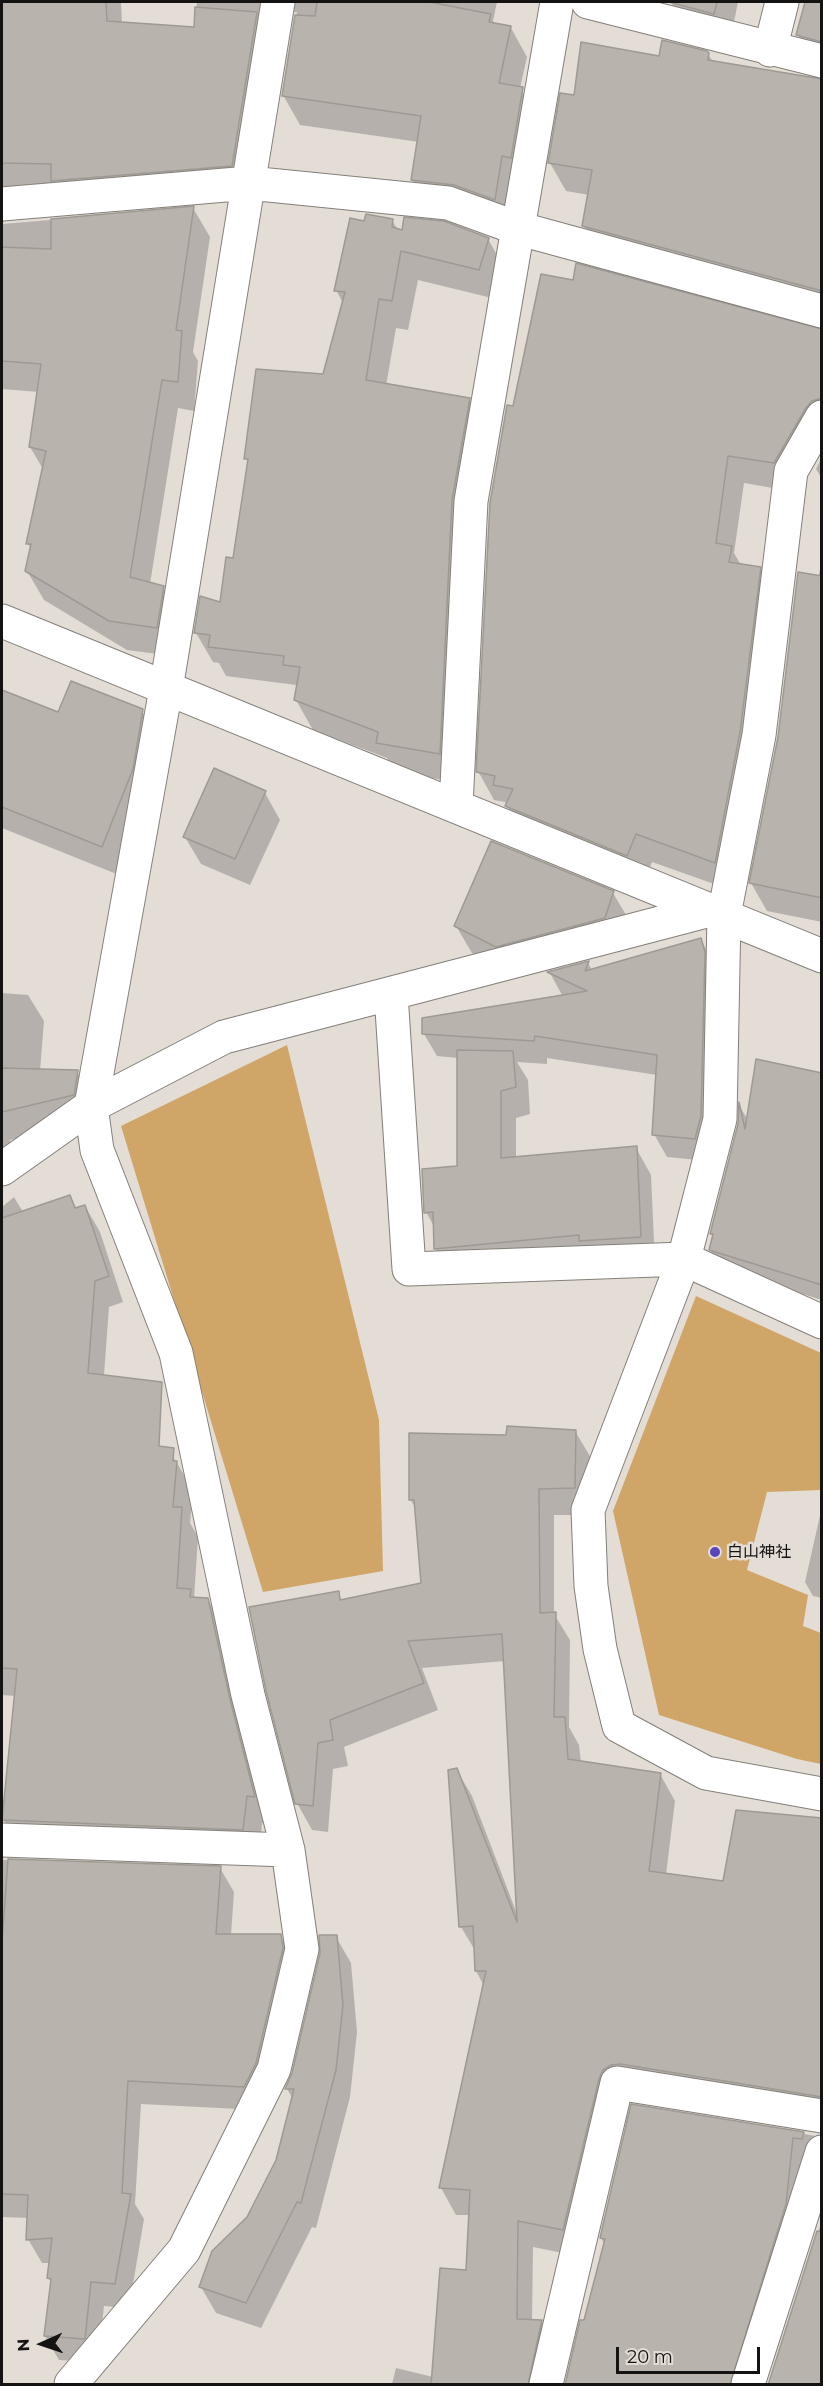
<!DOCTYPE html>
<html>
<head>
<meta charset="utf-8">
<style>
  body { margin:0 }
  #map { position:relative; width:823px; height:2386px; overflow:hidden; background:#e3ddd6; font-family:Montserrat,sans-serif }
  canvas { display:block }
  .frame { position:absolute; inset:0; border:3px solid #151311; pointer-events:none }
  .north { position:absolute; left:12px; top:2314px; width:60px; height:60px; -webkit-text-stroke:4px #e3ddd6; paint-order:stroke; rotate:267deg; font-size:16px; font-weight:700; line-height:24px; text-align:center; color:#151311 }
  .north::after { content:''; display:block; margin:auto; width:21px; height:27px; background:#151311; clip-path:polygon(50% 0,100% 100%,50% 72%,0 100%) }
  .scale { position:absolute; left:616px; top:2347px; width:144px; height:27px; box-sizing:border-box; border:3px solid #151311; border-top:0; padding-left:8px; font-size:18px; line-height:21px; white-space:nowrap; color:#151311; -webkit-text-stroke:4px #e3ddd6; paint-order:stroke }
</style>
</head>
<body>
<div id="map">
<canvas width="823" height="2386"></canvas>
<div class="frame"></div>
<div class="north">N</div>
<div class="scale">20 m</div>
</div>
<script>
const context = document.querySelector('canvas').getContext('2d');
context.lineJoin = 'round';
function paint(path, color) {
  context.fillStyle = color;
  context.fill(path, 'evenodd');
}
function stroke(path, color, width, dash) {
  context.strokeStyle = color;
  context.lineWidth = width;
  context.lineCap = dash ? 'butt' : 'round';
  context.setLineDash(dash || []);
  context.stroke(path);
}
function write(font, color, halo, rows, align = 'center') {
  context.font = font + ' Montserrat,"Noto Sans JP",sans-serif';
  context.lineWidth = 5;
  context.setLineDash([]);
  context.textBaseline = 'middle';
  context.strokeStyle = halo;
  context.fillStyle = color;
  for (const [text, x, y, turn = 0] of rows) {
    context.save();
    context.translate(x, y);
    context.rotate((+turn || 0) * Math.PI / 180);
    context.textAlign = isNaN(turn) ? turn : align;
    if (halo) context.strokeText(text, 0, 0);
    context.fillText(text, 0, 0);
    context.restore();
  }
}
const forest = new Path2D(`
  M 287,1045 L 379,1420 L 383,1571 L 263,1592 L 121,1126 Z
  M 696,1296 L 821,1353 L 821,1490 L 767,1492 L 747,1570 L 808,1595 L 803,1626 L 821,1633 L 821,1764 L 797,1759 L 659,1715 L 613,1511 Z`);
const shadow = new Path2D(`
  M 2,2 L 121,2 L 122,23 L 195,29 L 197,2 L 497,2 L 493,21 L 496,25 L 511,28 L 527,57 L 520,88 L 539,118 L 511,228 L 429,209 L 412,180 L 419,142 L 300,125 L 283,95 L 297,12 L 289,13 L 248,194 L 7,218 L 2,224 L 193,208 L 210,237 L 193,352 L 198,361 L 194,411 L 178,408 L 150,584 L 163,588 L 180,617 L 173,656 L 127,650 L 44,600 L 27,571 L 32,550 L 28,544 L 43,469 L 30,447 L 39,392 L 2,389 Z
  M 671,2 L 738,2 L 730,42 L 687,31 Z
  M 807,2 L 822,2 L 822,66 L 814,63 L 798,35 Z
  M 708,54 L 713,62 L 822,81 L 822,315 L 600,254 L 584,226 L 589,195 L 566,191 L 550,163 L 575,97 L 660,57 Z
  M 392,220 L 398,230 L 488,239 L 505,269 L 496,299 L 418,280 L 408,330 L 396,328 L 386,386 L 469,400 L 486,429 L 456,782 L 395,772 L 387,758 L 313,730 L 296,700 L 298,688 L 296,685 L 226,676 L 219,663 L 213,662 L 196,633 L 221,604 L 234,560 L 249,463 L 246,458 L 324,376 L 343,303 L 336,290 L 365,223 Z
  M 822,331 L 822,436 L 790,491 L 744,483 L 734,553 L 741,565 L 760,568 L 776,596 L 731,890 L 652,862 L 644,884 L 523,835 L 505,802 L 494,800 L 478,771 L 514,407 Z
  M 822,457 L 822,479 L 816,469 Z
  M 822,560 L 822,922 L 767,911 L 751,883 Z
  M 2,692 L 59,714 L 142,711 L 159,740 L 119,875 L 2,828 Z
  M 265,793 L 280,820 L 250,885 L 201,864 L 185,837 Z
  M 613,893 L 629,920 L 512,973 L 472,953 L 456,926 Z
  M 701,940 L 714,963 L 708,1161 L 667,1157 L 654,1134 L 657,1075 L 547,1058 L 547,1064 L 517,1062 L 528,1080 L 530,1114 L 516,1118 L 516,1158 L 636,1148 L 651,1175 L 655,1264 L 451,1275 L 435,1248 L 435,1228 L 426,1212 L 458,1168 L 458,1058 L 437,1056 L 424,1034 L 563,997 L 550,973 L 588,963 L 592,970 Z
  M 2,993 L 28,995 L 44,1021 L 40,1071 L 77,1072 L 93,1098 L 88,1121 L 10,1140 L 17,1172 L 2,1186 Z
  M 822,1075 L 822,1300 L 721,1269 L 710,1249 L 714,1238 L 711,1234 L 740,1124 L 740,1107 L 748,1120 Z
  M 14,1197 L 23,1212 L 70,1197 L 77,1209 L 85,1206 L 100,1232 L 123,1302 L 109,1307 L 101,1416 L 2,1405 L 2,1207 Z
  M 575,1431 L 591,1458 L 590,1515 L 554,1515 L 554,1614 L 570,1640 L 569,1727 L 579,1745 L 581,1762 L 660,1774 L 675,1801 L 666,1875 L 724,1883 L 822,1821 L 822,2121 L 627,2091 L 578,2256 L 533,2247 L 532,2321 L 541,2321 L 556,2348 L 549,2384 L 392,2384 L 396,2368 L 433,2377 L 468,2272 L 470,2215 L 456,2215 L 441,2188 L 484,1986 L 476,1971 L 476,1952 L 461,1927 L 456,1769 L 472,1796 L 517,1914 L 505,1661 L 422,1668 L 438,1710 L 344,1747 L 348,1766 L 333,1769 L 328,1832 L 312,1830 L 297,1803 L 338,1593 L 342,1601 L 422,1584 L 417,1510 L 410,1499 L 508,1437 Z
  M 2,1449 L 173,1457 L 177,1463 L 193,1491 L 190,1523 L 198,1537 L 194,1599 L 208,1600 L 224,1628 L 270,1825 L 262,1823 L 259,1858 L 20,1849 L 4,1821 L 16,1696 L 2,1695 Z
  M 821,1511 L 822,1511 L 822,1598 L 813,1596 L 805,1582 Z
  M 2,1860 L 220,1868 L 234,1892 L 231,1935 L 280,1936 L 294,1960 L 258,2110 L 141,2104 L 135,2204 L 144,2219 L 129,2308 L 104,2306 L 98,2362 L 59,2360 L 45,2336 L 52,2283 L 48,2278 L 50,2263 L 42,2263 L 28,2239 L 29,2218 L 2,2217 Z
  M 336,1937 L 351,1963 L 357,2032 L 350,2097 L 316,2228 L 312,2227 L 261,2328 L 216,2313 L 201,2287 L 248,2218 L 277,2160 L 293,2099 L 287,2089 Z
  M 632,2106 L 816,2136 L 822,2145 L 751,2384 L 567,2384 L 605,2245 L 601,2238 Z
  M 822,2220 L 822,2384 L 769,2384 Z`);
const building = new Path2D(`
  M 2,2 L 106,2 L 107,21 L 194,27 L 195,7 L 257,12 L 232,166 L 51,181 L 51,164 L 2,163 Z
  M 317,2 L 429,2 L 491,14 L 489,22 L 511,26 L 499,83 L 523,87 L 511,158 L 502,156 L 495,200 L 454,185 L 411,180 L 421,116 L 282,96 L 295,15 L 315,16 Z
  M 669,2 L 717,2 L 714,14 Z
  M 805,2 L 822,2 L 822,42 L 796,35 Z
  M 662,40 L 707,51 L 709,53 L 708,60 L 822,79 L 822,291 L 582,226 L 592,170 L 548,163 L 560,93 L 574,95 L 581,42 L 659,56 Z
  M 194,206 L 176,330 L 182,331 L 178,382 L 162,380 L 130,577 L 164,586 L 157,628 L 109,621 L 25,571 L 31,544 L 26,544 L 46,451 L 29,447 L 41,364 L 2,361 L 2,247 L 51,249 L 51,219 Z
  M 366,214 L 393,219 L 392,227 L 402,230 L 404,217 L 444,221 L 489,238 L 479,270 L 401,251 L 392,301 L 379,299 L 366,380 L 470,398 L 452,500 L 440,754 L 376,743 L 378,732 L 294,700 L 300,667 L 283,665 L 284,656 L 208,647 L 210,635 L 194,633 L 200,596 L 220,602 L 226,557 L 233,558 L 248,459 L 244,459 L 256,369 L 323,374 L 345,292 L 334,291 L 350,218 L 364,221 Z
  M 576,263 L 822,329 L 822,398 L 812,401 L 806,408 L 774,463 L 728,456 L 716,543 L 732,546 L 729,562 L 761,567 L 740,732 L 715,863 L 636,834 L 627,856 L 505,806 L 513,789 L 493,785 L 495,776 L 476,772 L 490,503 L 507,405 L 513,406 L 541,274 L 573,280 Z
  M 798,572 L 822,576 L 822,898 L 749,883 L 778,737 Z
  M 71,681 L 143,709 L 133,769 L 102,847 L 2,807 L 2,690 L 58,712 Z
  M 214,768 L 266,791 L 235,859 L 183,837 Z
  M 491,841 L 614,891 L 605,918 L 496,947 L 454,926 Z
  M 701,938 L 705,952 L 701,1116 L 695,1139 L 652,1135 L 657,1055 L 535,1036 L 534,1041 L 422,1034 L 422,1018 L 587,991 L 547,972 L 589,961 L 585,971 Z
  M 457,1050 L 513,1051 L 516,1087 L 501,1091 L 501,1158 L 637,1146 L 641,1237 L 579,1241 L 579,1235 L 434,1249 L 433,1212 L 424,1213 L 422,1169 L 457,1166 Z
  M 756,1059 L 822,1073 L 822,1285 L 709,1250 L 713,1234 L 710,1234 L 738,1124 L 739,1102 L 745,1129 Z
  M 2,1068 L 78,1070 L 74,1095 L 2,1112 Z
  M 70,1195 L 75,1208 L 85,1205 L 109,1276 L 95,1281 L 88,1373 L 162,1382 L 159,1446 L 174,1448 L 173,1461 L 177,1461 L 173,1507 L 182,1507 L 177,1588 L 191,1589 L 190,1597 L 208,1598 L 230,1699 L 255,1797 L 247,1796 L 243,1830 L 2,1820 L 17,1669 L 2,1668 L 2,1218 Z
  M 507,1426 L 576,1430 L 575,1488 L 539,1489 L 540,1613 L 556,1612 L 554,1717 L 565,1717 L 568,1759 L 661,1773 L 649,1871 L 723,1881 L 736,1810 L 822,1818 L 822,2097 L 620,2064 L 611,2065 L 603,2070 L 599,2079 L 563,2230 L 518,2221 L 517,2319 L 542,2320 L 528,2385 L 431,2385 L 440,2268 L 466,2270 L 470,2190 L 439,2188 L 486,1971 L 475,1971 L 473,1926 L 459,1927 L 448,1770 L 457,1768 L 517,1922 L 502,1634 L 408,1641 L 424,1683 L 330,1720 L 333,1740 L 318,1743 L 313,1806 L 295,1804 L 266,1691 L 249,1607 L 339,1591 L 340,1600 L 421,1583 L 414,1500 L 409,1500 L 409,1433 L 506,1435 Z
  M 8,1859 L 221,1866 L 216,1934 L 281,1934 L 283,1948 L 256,2063 L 244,2087 L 128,2081 L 122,2193 L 131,2194 L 115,2284 L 91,2282 L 85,2339 L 44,2336 L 51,2279 L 47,2278 L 52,2238 L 26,2240 L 28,2195 L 2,2194 L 2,1942 Z
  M 319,1935 L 337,1935 L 343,2005 L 336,2070 L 301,2203 L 297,2202 L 246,2303 L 199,2287 L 212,2251 L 247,2217 L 276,2160 L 294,2089 L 285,2089 L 292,2073 L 320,1953 Z
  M 631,2104 L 804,2132 L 802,2139 L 793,2138 L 786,2204 L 730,2385 L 565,2385 L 580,2320 L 584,2320 L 605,2239 L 600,2238 Z
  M 817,2231 L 822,2232 L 822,2385 L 768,2385 Z`);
const minor = new Path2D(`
  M 588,2 L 822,61
  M 770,50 L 782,2
  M 2,204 L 249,183 L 448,203 L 517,228 L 822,311
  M 822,417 L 791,471 L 759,735 L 724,915 L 720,1119 L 684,1259 L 588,1510 L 591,1586 L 600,1649 L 619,1726 L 706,1773 L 822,1794
  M 2,621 L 822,956
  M 456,806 L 471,501 L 557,2
  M 391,994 L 409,1269 L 684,1259 L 822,1322
  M 2,1169 L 91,1106 L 224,1037 L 710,910
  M 2,1840 L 288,1850
  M 71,2384 L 184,2250 L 274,2069 L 302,1949 L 288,1850 L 248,1695 L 176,1353 L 97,1150 L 91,1106 L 166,689 L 278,2
  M 546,2384 L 617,2083 L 822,2116
  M 748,2384 L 822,2152`);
const markers = [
  [715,1552,6,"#5945bd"]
];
const poiNames = [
  ["白山神社",727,1552]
];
paint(forest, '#d0a568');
paint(shadow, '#0003');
paint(building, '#b8b3ac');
stroke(building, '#9e9992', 1.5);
stroke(minor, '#847f79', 35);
stroke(minor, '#fff', 33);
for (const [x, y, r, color] of markers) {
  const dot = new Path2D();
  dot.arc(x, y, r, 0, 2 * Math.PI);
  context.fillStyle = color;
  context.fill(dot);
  stroke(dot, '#e3ddd6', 2);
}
write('16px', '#151311', '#e3ddd6', poiNames, 'left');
</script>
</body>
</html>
